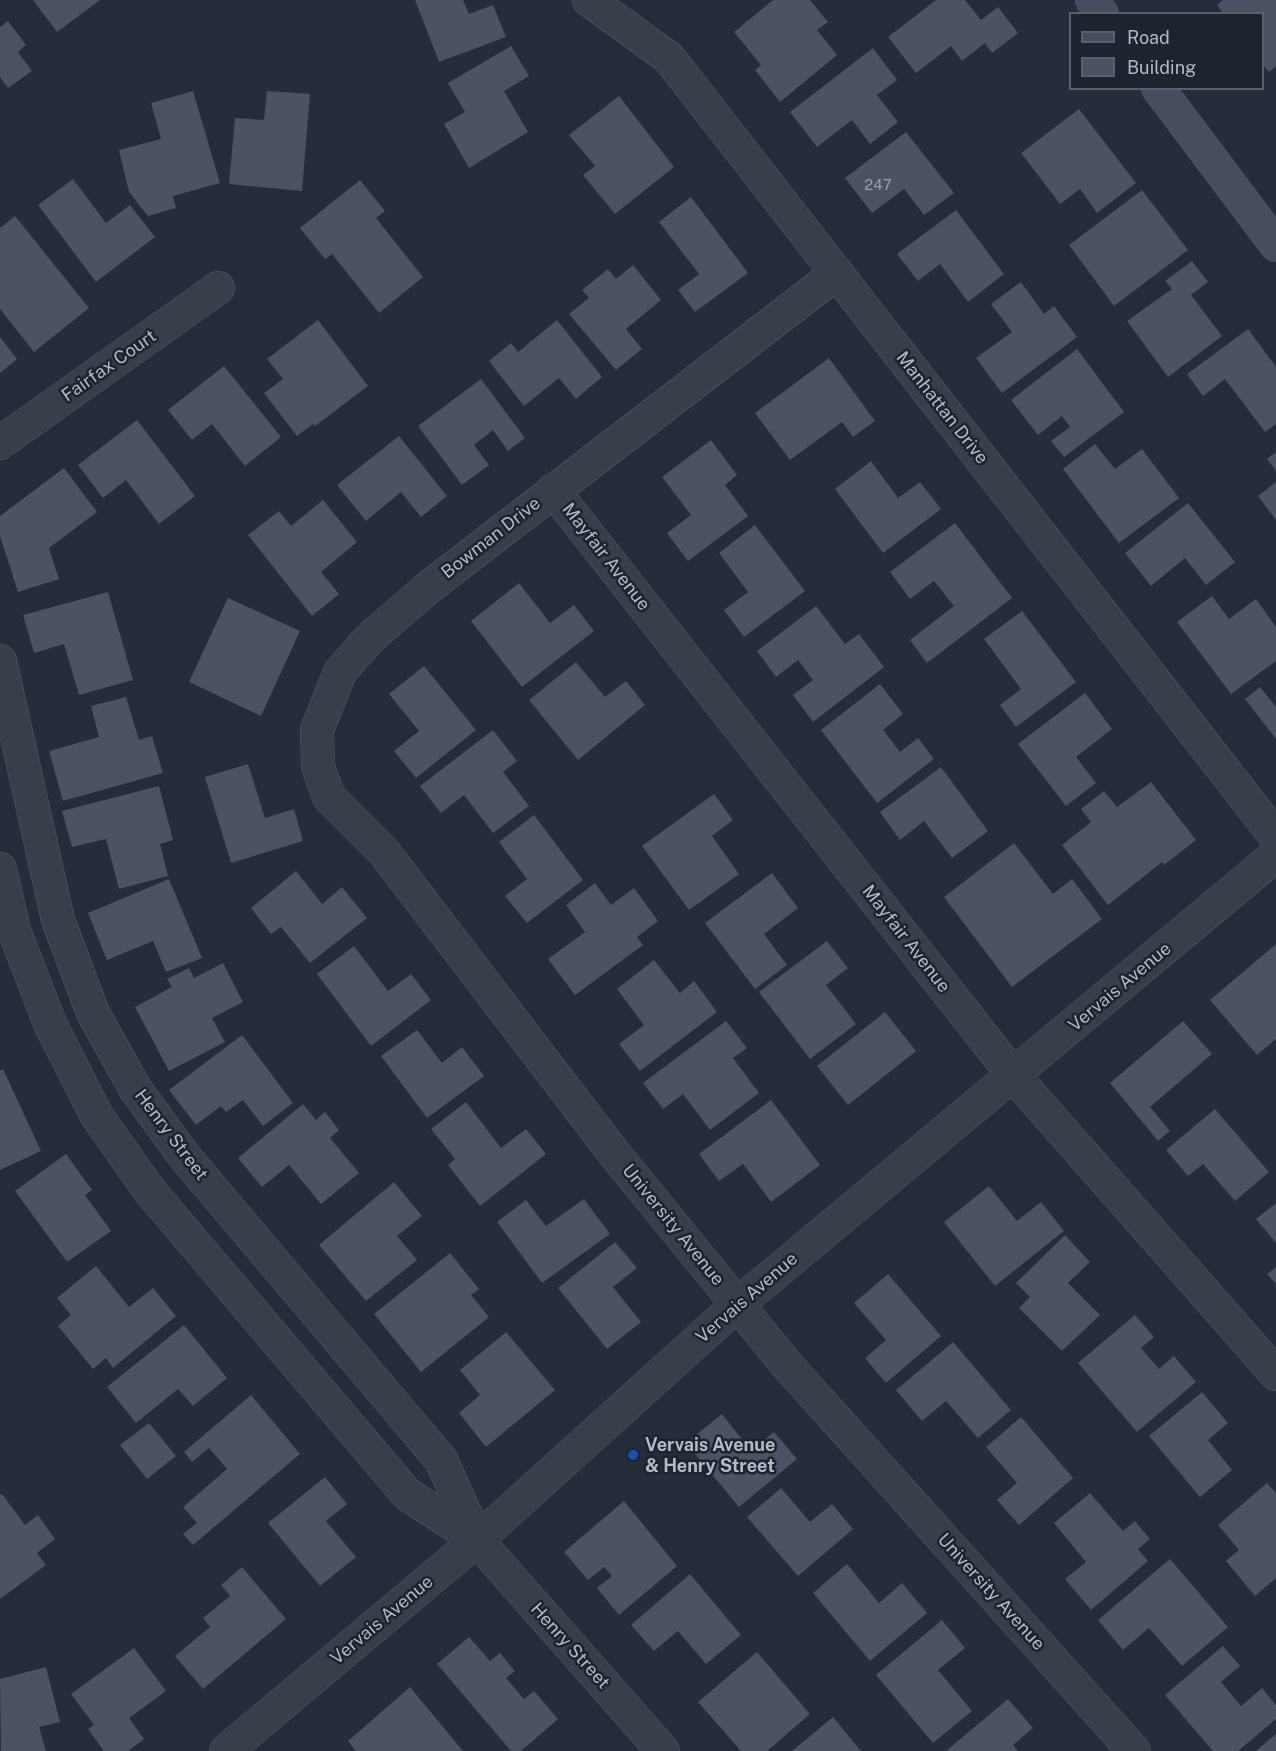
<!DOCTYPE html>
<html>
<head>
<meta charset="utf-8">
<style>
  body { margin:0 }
  #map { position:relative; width:1276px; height:1751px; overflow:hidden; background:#252c3a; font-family:"Public Sans",sans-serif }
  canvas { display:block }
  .legend { position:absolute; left:1069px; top:12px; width:195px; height:78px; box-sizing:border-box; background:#1d232f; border:2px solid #595f6b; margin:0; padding:8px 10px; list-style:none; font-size:18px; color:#b4b9c6 }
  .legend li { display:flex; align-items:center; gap:12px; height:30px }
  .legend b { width:30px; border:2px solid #595f6b }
</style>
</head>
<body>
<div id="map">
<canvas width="1276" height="1751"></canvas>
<ul class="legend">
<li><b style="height:8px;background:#474d5d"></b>Road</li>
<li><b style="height:16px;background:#4b5262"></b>Building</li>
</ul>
</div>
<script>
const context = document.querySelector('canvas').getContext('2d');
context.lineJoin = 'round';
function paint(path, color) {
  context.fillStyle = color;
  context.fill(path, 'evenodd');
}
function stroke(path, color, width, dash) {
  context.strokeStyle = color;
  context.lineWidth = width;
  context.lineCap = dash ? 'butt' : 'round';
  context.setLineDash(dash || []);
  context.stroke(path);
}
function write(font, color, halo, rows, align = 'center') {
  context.font = font + ' "Public Sans",sans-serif';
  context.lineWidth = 5;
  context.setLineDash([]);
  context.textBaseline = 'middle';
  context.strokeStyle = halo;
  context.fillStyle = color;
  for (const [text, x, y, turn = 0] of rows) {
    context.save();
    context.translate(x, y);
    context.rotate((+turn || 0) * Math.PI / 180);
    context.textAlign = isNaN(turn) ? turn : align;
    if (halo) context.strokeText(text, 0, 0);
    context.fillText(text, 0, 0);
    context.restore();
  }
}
const building = new Path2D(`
  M 33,0 L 100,0 L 57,32 Z
  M 415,0 L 463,0 L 469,14 L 493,5 L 506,37 L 439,62 Z
  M 773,0 L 810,0 L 828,22 L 817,30 L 837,55 L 780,102 L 755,70 L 761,65 L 734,32 Z
  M 936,0 L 965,0 L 981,20 L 998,7 L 1018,33 L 992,53 L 985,43 L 962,61 L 951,46 L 916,73 L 888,37 Z
  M 1223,0 L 1276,0 L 1276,66 L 1269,72 L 1262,64 L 1262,14 L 1224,14 L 1217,5 Z
  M 8,21 L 26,45 L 18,52 L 32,71 L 8,88 L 0,77 L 0,27 Z
  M 511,46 L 529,76 L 504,91 L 528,132 L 469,168 L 444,124 L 465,112 L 448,83 Z
  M 873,48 L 897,80 L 877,95 L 898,122 L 870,144 L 852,120 L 817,147 L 790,112 Z
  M 193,91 L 220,183 L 173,196 L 176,208 L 148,216 L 129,192 L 119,150 L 161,139 L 151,103 Z
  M 267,91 L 310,94 L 302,191 L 229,184 L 235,118 L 264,120 Z
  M 619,96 L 674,167 L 615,214 L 583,175 L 595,166 L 569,135 Z
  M 1079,109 L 1136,183 L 1097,213 L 1080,189 L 1060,204 L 1021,153 Z
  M 906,132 L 954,193 L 924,215 L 904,189 L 872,213 L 845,178 Z
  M 73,179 L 106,223 L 130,205 L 155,237 L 96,282 L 38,205 Z
  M 360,180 L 385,211 L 376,218 L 423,277 L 379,313 L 332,254 L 325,259 L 300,228 Z
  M 1142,190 L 1188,250 L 1114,306 L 1069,245 Z
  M 691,197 L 748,273 L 695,312 L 678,290 L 699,274 L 659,222 Z
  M 956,210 L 1004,274 L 968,302 L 940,264 L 918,281 L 897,254 Z
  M 15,216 L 89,308 L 34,352 L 0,309 L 0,228 Z
  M 1192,261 L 1208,282 L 1191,295 L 1222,336 L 1168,377 L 1127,321 L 1172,289 L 1165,281 Z
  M 633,265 L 661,300 L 626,329 L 642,349 L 616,370 L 569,314 L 589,298 L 582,290 L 608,269 L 616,279 Z
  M 1021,282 L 1044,314 L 1054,306 L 1077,337 L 1002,393 L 976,358 L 1012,332 L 991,304 Z
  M 318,320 L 368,386 L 315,426 L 313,424 L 297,436 L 264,393 L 283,379 L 267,359 Z
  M 557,320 L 602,377 L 576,399 L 559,378 L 524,406 L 489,361 L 511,343 L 518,352 Z
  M 1248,329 L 1276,367 L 1276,424 L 1265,432 L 1225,379 L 1203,396 L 1187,374 Z
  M 0,337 L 17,359 L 0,373 Z
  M 1077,349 L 1124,412 L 1064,457 L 1051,441 L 1070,427 L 1062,416 L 1038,435 L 1011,400 Z
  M 829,358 L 875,421 L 853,437 L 842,422 L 790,460 L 755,413 Z
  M 224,366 L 281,437 L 245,466 L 212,424 L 192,440 L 168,410 Z
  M 481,379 L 525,438 L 508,451 L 493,430 L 474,445 L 489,465 L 462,485 L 418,426 Z
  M 137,420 L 195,496 L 159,524 L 126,480 L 103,498 L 78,465 Z
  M 399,436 L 447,496 L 421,517 L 401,492 L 366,521 L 337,485 Z
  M 711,440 L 737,475 L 725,485 L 748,516 L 688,561 L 667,533 L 691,515 L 662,477 Z
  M 1095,444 L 1115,469 L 1142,449 L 1179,498 L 1119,543 L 1063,469 Z
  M 1276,452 L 1276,471 L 1267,459 Z
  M 871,461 L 898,498 L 920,482 L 941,509 L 883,553 L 835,489 Z
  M 64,468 L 97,512 L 49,548 L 59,579 L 18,592 L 0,536 L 0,516 Z
  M 1276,482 L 1276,520 L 1258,496 Z
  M 323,500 L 357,542 L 321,572 L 339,594 L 312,616 L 248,535 L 279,511 L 291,526 Z
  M 1188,503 L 1235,562 L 1206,585 L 1185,558 L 1151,586 L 1125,553 Z
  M 955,523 L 1012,598 L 927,663 L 910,640 L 954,606 L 934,581 L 910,599 L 890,572 Z
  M 755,525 L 805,591 L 744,637 L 724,610 L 748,592 L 719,553 Z
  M 519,583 L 550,623 L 574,605 L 594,631 L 522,687 L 471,621 Z
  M 108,592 L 133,680 L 79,695 L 64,644 L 34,653 L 23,615 Z
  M 1212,596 L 1229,619 L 1256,599 L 1276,627 L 1276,661 L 1231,694 L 1177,622 Z
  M 228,598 L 300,631 L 261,716 L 189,682 Z
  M 816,606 L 845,644 L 859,634 L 884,667 L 813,722 L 793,695 L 813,680 L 798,660 L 776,677 L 757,651 Z
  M 1022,611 L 1076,682 L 1016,727 L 1000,705 L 1021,689 L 984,639 Z
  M 576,662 L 605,697 L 626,681 L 645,705 L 578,760 L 529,700 Z
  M 424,666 L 476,730 L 416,778 L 394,751 L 419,731 L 389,694 Z
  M 880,684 L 903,714 L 883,730 L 900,752 L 918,738 L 934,759 L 877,803 L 821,730 Z
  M 1260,687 L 1276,707 L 1276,739 L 1245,699 Z
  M 1085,693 L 1112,729 L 1076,757 L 1096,783 L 1066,806 L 1018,744 Z
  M 126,697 L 139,740 L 152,736 L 163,773 L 63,801 L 49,751 L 99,737 L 91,706 Z
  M 493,730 L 517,761 L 503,772 L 529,806 L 493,833 L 464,795 L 441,813 L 420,786 Z
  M 248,764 L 265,818 L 294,809 L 303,841 L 231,863 L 205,777 Z
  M 941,767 L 988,831 L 952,858 L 924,821 L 900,840 L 880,812 Z
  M 1151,782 L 1196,840 L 1164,865 L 1162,862 L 1108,905 L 1062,845 L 1091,822 L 1081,809 L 1104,791 L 1117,807 Z
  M 159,786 L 173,840 L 160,844 L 168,876 L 119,889 L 106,839 L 72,847 L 62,811 Z
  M 714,794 L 733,820 L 712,836 L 739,874 L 689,910 L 642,846 Z
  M 534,815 L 583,880 L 527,923 L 505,896 L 527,879 L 499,842 Z
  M 1014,843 L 1053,894 L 1072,879 L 1102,919 L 1012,987 L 944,897 Z
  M 296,871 L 322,904 L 342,887 L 367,918 L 310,963 L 281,927 L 271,934 L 251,908 Z
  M 772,873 L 798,908 L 764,934 L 787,965 L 755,989 L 705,923 Z
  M 169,879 L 202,958 L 166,972 L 153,941 L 107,960 L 88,913 Z
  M 595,883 L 611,905 L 634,888 L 658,921 L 637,937 L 643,945 L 575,995 L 548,959 L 585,932 L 566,905 Z
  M 827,941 L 848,968 L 826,985 L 856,1024 L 810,1059 L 759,992 Z
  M 1276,944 L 1276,1039 L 1257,1055 L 1210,1000 Z
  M 354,946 L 388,991 L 411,974 L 431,1000 L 371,1046 L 317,974 Z
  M 654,960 L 680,993 L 694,981 L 717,1012 L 640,1071 L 619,1044 L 644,1025 L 617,989 Z
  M 223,963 L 243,1002 L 212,1018 L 225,1042 L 169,1071 L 135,1007 L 172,987 L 167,979 L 189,968 L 194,978 Z
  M 885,1012 L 916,1051 L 848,1105 L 817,1066 Z
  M 726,1021 L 747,1048 L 733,1058 L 759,1093 L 710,1130 L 683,1094 L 663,1109 L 643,1083 Z
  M 1183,1021 L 1212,1054 L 1150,1107 L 1170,1131 L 1158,1141 L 1110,1083 Z
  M 417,1030 L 442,1063 L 462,1047 L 484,1076 L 427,1118 L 381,1056 Z
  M 242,1035 L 293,1103 L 263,1126 L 243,1100 L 226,1112 L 221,1106 L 196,1125 L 169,1090 Z
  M 3,1069 L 41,1151 L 0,1170 L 0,1071 Z
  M 771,1100 L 820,1165 L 771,1202 L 743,1164 L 719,1181 L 699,1154 Z
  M 466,1102 L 501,1148 L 526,1129 L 546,1154 L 480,1206 L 448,1165 L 455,1159 L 431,1129 Z
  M 303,1104 L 316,1120 L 325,1112 L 339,1130 L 330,1138 L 359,1173 L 321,1204 L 289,1165 L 262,1187 L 238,1158 Z
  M 1215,1109 L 1269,1172 L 1235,1201 L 1203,1164 L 1188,1176 L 1166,1150 Z
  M 66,1154 L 92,1190 L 85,1195 L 111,1231 L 67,1262 L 15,1191 Z
  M 394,1182 L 422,1216 L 397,1236 L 417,1260 L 366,1301 L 319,1245 Z
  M 989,1186 L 1017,1221 L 1041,1202 L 1064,1231 L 995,1286 L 944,1222 Z
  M 584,1199 L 610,1234 L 542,1283 L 497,1222 L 526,1200 L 546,1226 Z
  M 1276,1203 L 1276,1243 L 1256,1219 Z
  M 1065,1235 L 1090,1262 L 1068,1283 L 1100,1315 L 1062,1351 L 1019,1308 L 1030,1297 L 1016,1283 Z
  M 615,1242 L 637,1268 L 613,1287 L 641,1322 L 607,1349 L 558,1288 Z
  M 450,1253 L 479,1289 L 471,1295 L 489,1317 L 421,1372 L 374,1314 Z
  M 96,1266 L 129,1307 L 153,1288 L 176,1316 L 113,1368 L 106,1358 L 93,1369 L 58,1326 L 71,1315 L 57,1298 Z
  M 1276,1267 L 1276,1284 L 1267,1274 Z
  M 888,1274 L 941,1336 L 886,1383 L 865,1358 L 886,1340 L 854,1303 Z
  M 1135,1315 L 1154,1337 L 1141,1348 L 1159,1369 L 1174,1356 L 1196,1382 L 1137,1432 L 1078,1363 Z
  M 184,1325 L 227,1378 L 193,1406 L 178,1389 L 136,1423 L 107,1387 Z
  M 506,1332 L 555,1390 L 486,1447 L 459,1413 L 480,1395 L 460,1370 Z
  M 953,1342 L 1011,1410 L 978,1438 L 946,1401 L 922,1421 L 896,1390 Z
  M 1202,1392 L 1228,1423 L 1208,1440 L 1232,1470 L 1200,1497 L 1149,1436 Z
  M 251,1395 L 300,1454 L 193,1545 L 183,1534 L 197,1523 L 183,1507 L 227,1469 L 209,1448 L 192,1462 L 184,1452 Z
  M 722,1414 L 751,1451 L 774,1432 L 797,1459 L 739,1507 L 686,1443 Z
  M 1021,1417 L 1073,1478 L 1019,1525 L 997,1500 L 1017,1483 L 986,1447 Z
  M 149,1423 L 176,1456 L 147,1479 L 120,1445 Z
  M 325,1477 L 347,1504 L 326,1521 L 356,1557 L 320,1586 L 268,1523 Z
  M 1267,1483 L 1276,1493 L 1276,1578 L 1255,1596 L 1226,1561 L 1239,1550 L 1218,1525 Z
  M 781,1488 L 810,1522 L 832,1504 L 853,1529 L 798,1576 L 747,1517 Z
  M 1090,1493 L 1123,1531 L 1135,1521 L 1150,1539 L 1138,1549 L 1148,1561 L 1091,1610 L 1065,1579 L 1086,1562 L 1054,1523 Z
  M 2,1494 L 25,1525 L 38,1515 L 55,1539 L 37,1553 L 46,1565 L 0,1599 L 0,1495 Z
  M 624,1501 L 677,1566 L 619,1615 L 597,1588 L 612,1576 L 604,1567 L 588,1580 L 564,1552 Z
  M 1170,1559 L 1228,1627 L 1182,1666 L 1149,1628 L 1123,1650 L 1098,1620 Z
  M 847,1564 L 879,1603 L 902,1583 L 927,1613 L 870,1661 L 813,1593 Z
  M 242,1567 L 286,1619 L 203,1689 L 175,1656 L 210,1627 L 203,1618 L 230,1596 L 221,1585 Z
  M 690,1574 L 741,1635 L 706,1664 L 678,1631 L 654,1651 L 631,1625 Z
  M 942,1620 L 965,1648 L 938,1670 L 972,1711 L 933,1743 L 876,1675 Z
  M 469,1637 L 490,1661 L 500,1653 L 515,1671 L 506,1678 L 524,1699 L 534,1691 L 558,1719 L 521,1751 L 511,1751 L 437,1664 Z
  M 1223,1646 L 1240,1666 L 1221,1682 L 1241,1706 L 1262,1688 L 1276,1705 L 1276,1719 L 1238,1751 L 1213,1751 L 1165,1695 Z
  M 134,1648 L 166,1691 L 129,1718 L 144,1739 L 128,1751 L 104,1751 L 88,1729 L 94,1725 L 71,1694 Z
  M 757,1652 L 810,1714 L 767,1751 L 741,1751 L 698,1702 Z
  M 46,1667 L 60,1722 L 39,1727 L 46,1751 L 1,1751 L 0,1679 Z
  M 410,1687 L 463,1751 L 356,1751 L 348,1741 Z
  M 1008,1699 L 1033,1728 L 1013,1745 L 1018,1751 L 946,1751 Z
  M 833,1717 L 861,1751 L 792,1751 Z
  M 1276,1734 L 1276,1751 L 1256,1751 Z`);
const minor = new Path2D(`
  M 589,0 L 669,58 L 1276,837
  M 837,273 L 429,587 L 369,639 L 340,672 L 317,730 L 318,767 L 329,797 L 384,852 L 613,1152 L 787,1365 L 1134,1751
  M 0,443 L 218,288
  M 553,490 L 1014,1076 L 1276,1374`);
const tertiary = new Path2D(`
  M 0,661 L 58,920 L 93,1013 L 136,1090 L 185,1157 L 441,1460 L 477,1540
  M 0,869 L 14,930 L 51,1026 L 97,1116 L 149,1190 L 407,1494 L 477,1540 L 663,1751
  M 226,1751 L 477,1540 L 738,1304 L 1276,855`);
const secondary = new Path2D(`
  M 1092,0 L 1102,14
  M 1158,88 L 1276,245`);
const markers = [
  [633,1455,6,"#1a4fb4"]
];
const numberNames = [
  ["247",878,185]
];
const streetNames = [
  ["Fairfax Court",109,366,-35],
  ["Manhattan Drive",942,408,52],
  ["Bowman Drive",491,538,-38],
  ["Mayfair Avenue",606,557,52],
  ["Mayfair Avenue",906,939,52],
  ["Vervais Avenue",1120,987,-40],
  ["Henry Street",171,1135,53],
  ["University Avenue",673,1225,51],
  ["Vervais Avenue",747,1298,-41],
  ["University Avenue",991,1592,48],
  ["Vervais Avenue",382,1620,-40],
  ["Henry Street",570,1646,48]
];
const poiNames = [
  ["Vervais Avenue",645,1445],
  ["& Henry Street",645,1466]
];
paint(building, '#4b5262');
stroke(minor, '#565c68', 34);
stroke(tertiary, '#565c68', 34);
stroke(secondary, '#565c68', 34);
stroke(minor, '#383e4a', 33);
stroke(tertiary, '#383e4a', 33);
stroke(secondary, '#474d5d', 33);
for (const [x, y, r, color] of markers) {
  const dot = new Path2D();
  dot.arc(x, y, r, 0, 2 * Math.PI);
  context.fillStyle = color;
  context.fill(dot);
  stroke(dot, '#1d232f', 2);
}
write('15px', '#9a9fad', null, numberNames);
write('18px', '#b4b9c6', '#1d232f', streetNames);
write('bold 18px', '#b4b9c6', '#1d232f', poiNames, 'left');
</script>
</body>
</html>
